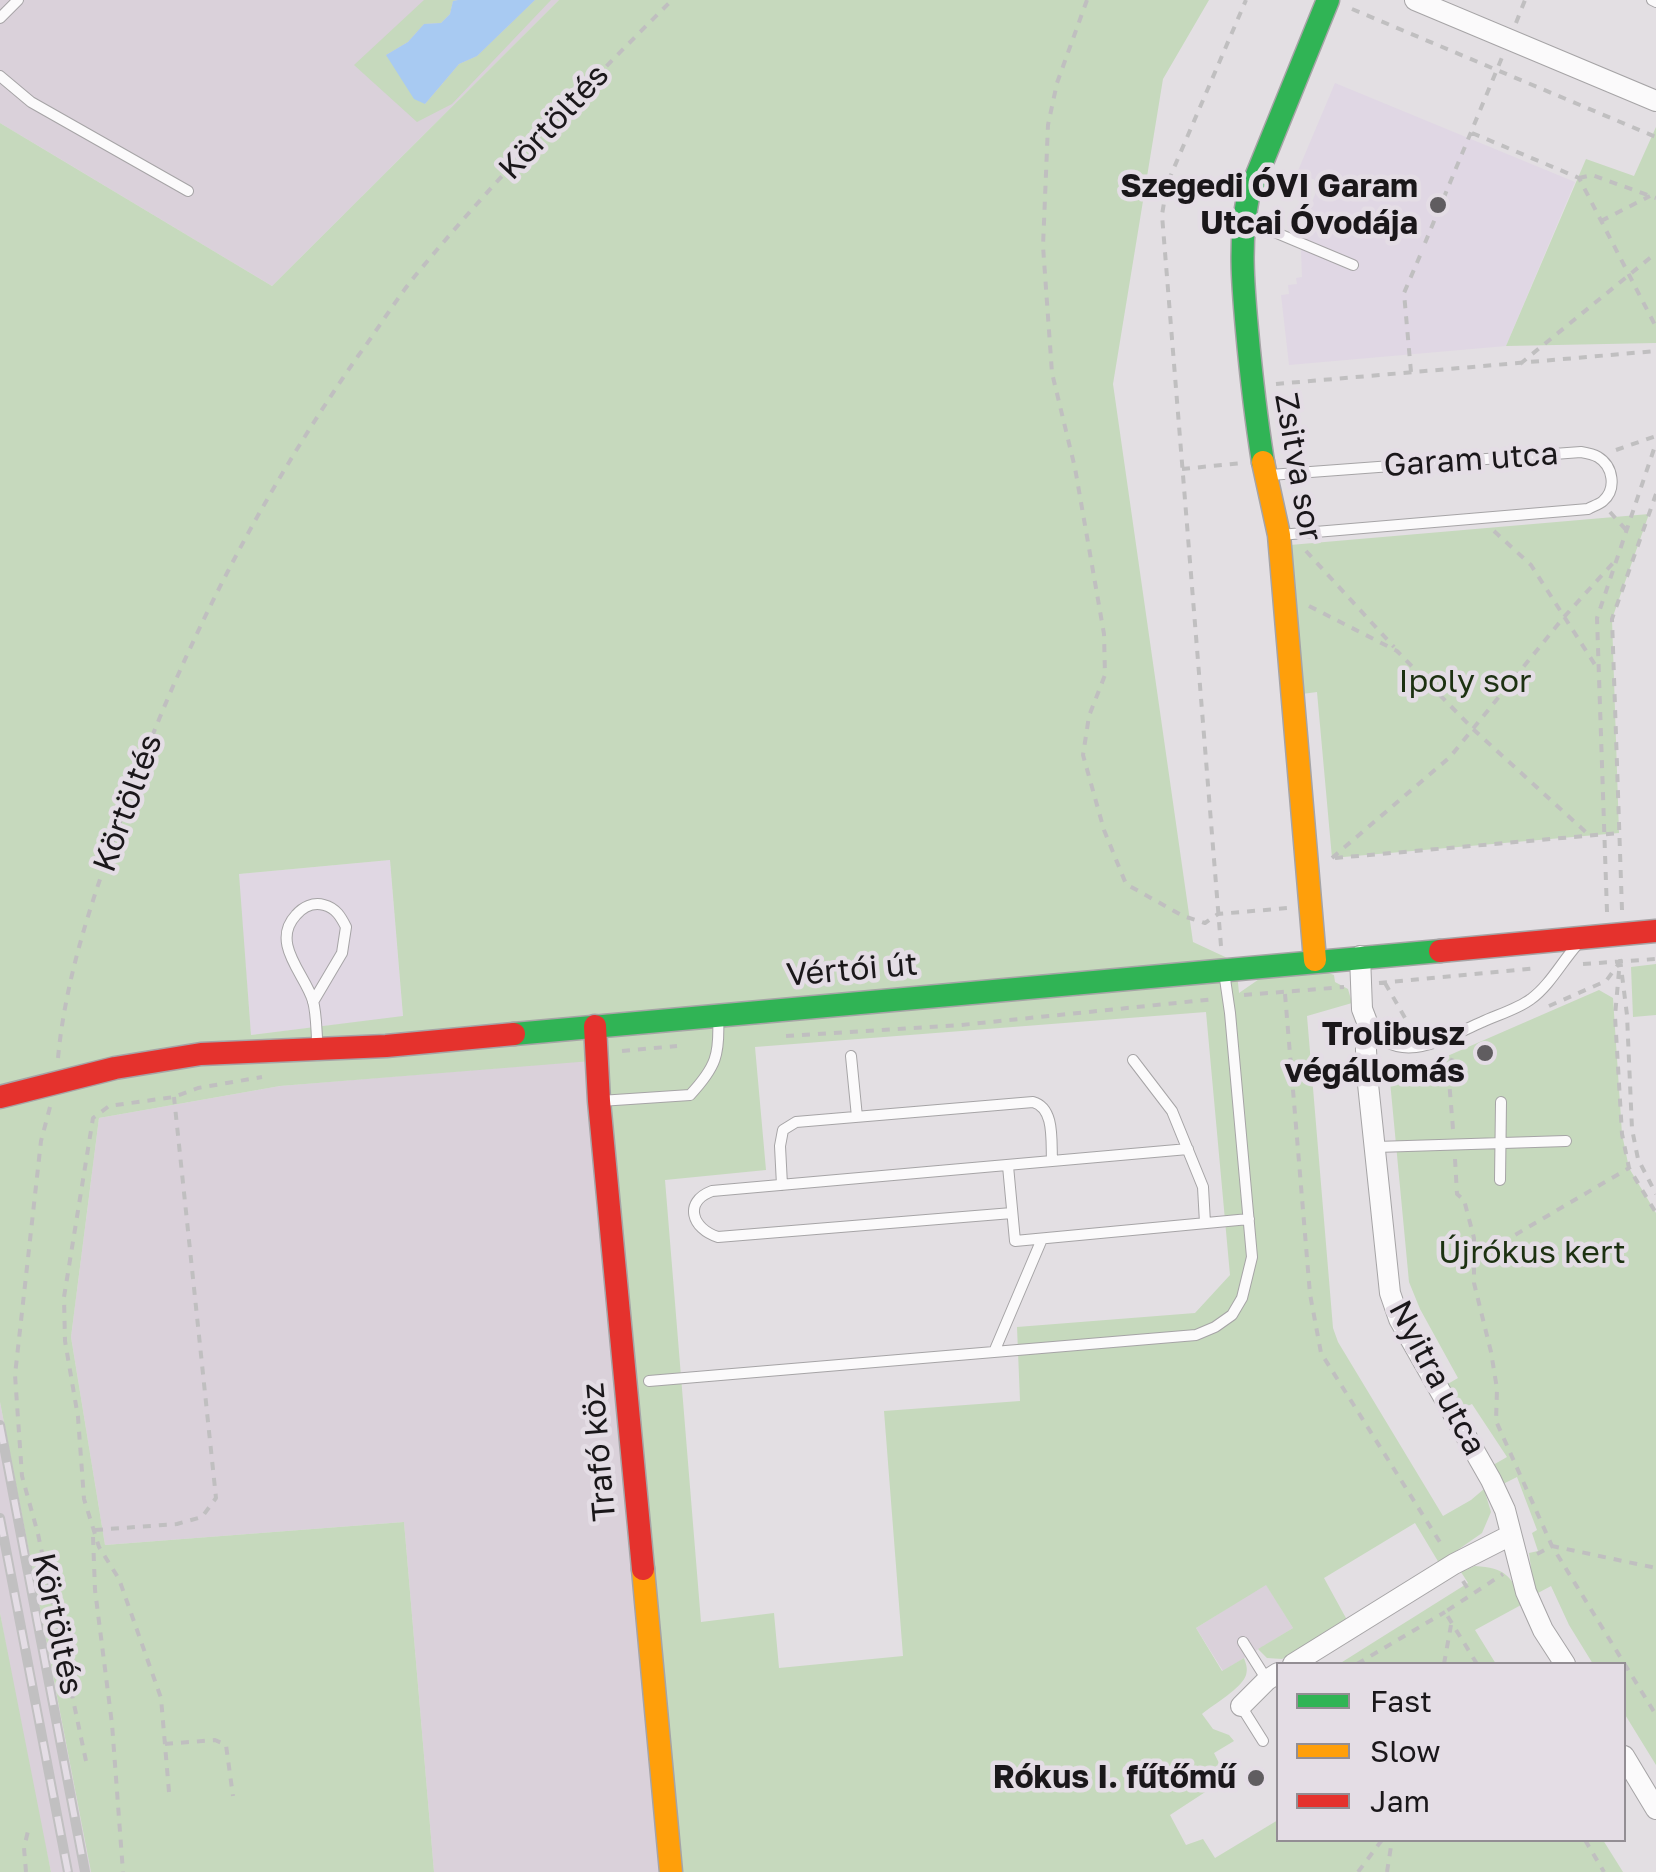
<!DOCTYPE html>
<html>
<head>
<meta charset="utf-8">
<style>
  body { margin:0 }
  #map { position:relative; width:1656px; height:1872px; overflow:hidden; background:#e3dfe3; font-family:"Golos Text",sans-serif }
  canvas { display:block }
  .legend { position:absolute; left:1276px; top:1662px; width:350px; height:180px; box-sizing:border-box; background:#e4dde5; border:2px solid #938e94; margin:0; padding:12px 18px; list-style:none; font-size:30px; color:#1a171a }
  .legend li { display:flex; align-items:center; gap:20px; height:50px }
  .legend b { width:50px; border:2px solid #938e94 }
</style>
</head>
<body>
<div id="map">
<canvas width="1656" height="1872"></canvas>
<ul class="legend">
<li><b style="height:12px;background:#30b455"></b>Fast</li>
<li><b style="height:12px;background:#ff9f0a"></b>Slow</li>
<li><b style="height:12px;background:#e5322d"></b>Jam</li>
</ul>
</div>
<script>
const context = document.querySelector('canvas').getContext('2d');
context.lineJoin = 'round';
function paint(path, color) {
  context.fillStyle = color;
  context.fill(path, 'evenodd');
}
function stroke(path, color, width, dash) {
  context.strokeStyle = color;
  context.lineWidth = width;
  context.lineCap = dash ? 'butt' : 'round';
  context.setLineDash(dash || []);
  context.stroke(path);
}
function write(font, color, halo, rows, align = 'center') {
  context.font = font + ' "Golos Text",sans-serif';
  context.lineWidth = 9;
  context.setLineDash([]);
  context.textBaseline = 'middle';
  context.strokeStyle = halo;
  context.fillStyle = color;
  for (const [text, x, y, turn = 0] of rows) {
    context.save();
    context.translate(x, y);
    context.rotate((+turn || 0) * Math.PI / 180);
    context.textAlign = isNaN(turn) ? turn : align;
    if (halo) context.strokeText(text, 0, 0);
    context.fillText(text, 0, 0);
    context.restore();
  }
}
const commercial = new Path2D(`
  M 390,860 L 403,1017 L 251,1035 L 238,874 Z`);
const built = new Path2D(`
  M 0,0 L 559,0 L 272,286 L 0,123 Z
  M 605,1059 L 683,1872 L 434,1872 L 404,1522 L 105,1545 L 71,1337 L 99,1118 L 280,1086 Z
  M 0,1402 L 91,1872 L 51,1872 L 25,1751 L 0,1613 Z
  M 1266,1584 L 1293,1628 L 1223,1671 L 1196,1628 Z`);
const education = new Path2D(`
  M 1335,83 L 1575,182 L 1506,346 L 1289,365 L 1281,295 L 1289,294 L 1288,285 L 1297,284 L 1296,278 L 1302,277 L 1301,251 L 1309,232 L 1301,229 L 1320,182 L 1297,173 Z`);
const green = new Path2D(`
  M 424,0 L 458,0 L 453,1 L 450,14 L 441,23 L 424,24 L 408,42 L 386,55 L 425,104 L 459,64 L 477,56 L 535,0 L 551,0 L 452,104 L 417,122 L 354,65 Z
  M 559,0 L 1209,0 L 1163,79 L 1113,384 L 1193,942 L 1236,962 L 1239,993 L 1265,975 L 1326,972 L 1334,975 L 1335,982 L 1348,989 L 1352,1003 L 1307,1016 L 1333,1328 L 1338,1342 L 1443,1516 L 1471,1500 L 1484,1489 L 1491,1512 L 1482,1533 L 1439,1563 L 1415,1523 L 1324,1578 L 1347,1620 L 1282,1659 L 1267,1658 L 1258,1649 L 1293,1628 L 1266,1585 L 1196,1628 L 1222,1671 L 1244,1658 C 1246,1664 1248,1668 1246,1675 C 1242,1688 1214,1704 1202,1714 L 1213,1729 L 1229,1735 L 1234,1741 L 1214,1753 L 1220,1765 L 1232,1759 L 1239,1770 L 1170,1815 L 1186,1845 L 1203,1839 L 1215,1858 L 1278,1820 L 1278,1840 L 1603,1840 L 1623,1872 L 683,1872 L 604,1060 L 280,1086 L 99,1118 L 71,1337 L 105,1545 L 404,1522 L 434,1872 L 91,1872 L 0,1402 L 0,123 L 272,286 ZM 390,860 L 403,1016 L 251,1035 L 239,874 ZM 1206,1012 L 1230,1275 L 1195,1313 L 1017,1327 L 1020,1401 L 884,1411 L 903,1656 L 779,1668 L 774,1613 L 701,1622 L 665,1180 L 766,1170 L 755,1047 Z
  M 1656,127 L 1656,343 L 1506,346 L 1586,159 L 1634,176 Z
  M 1649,514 L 1612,619 L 1619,833 L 1332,858 L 1317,692 L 1302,694 L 1290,545 Z
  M 1656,964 L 1656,1015 L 1633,1017 L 1631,967 Z
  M 1599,990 L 1613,998 L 1622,1134 L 1629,1168 L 1656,1213 L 1656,1765 L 1624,1713 L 1624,1664 L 1593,1664 L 1569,1625 L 1551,1586 L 1538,1593 L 1533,1583 L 1529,1553 L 1538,1551 L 1532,1533 L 1537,1530 L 1517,1477 L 1503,1484 L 1493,1465 L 1507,1457 L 1472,1404 L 1459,1410 L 1446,1385 L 1458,1378 L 1420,1309 L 1409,1282 L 1390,1081 Z
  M 1475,1566 C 1505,1568 1514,1576 1521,1605 L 1475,1630 L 1496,1664 L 1339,1664 L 1468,1583 L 1461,1572 Z
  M 0,1613 L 51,1872 L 0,1872 Z`);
const water = new Path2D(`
  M 458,0 L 535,0 L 477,56 L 459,64 L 425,104 L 414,99 L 386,55 L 408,42 L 424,24 L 441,23 L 450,14 L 453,1 Z`);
const path = new Path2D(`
  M 1087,0 L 1057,83 L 1048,125 L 1043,246 L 1052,373 L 1075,468 L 1104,634 L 1105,675 L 1089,716 L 1083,755 L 1104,830 L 1126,884 L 1183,916 L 1205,923 L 1218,914 L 1288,908
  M 1352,9 L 1656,137
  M 1516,23 L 1525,0
  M 1472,133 L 1579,178 L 1656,327
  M 1579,178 L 1592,175 L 1656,198
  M 1601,221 L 1650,196
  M 1425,243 L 1503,55
  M 1520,364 L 1656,253
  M 1411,372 L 1404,293 L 1422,251
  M 1276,384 L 1656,351
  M 1616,450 L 1656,436
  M 1182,469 L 1242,463
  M 1610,512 L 1627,531
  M 1494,531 L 1531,565 L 1599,671
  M 1306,551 L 1394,647
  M 1309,606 L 1397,651 L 1473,729 L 1589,835
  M 1332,858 L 1450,757 L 1564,617 L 1613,563
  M 1335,858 L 1619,833
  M 1622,910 L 1612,619 L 1656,494
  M 1607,912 L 1597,618 L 1656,443
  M 1221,946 L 1162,215 L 1167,184 L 1246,0
  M 1620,959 L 1627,1015 L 1632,1129 L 1638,1159 L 1656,1194
  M 1583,964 L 1656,959
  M 1619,971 L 1615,1016 L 1622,1134 L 1629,1168 L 1656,1213
  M 1379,983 L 1538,968
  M 1385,983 L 1412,1030
  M 1285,994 L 1310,1294 L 1321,1353 L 1443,1547
  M 1244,995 L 1344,987
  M 1549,1006 L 1606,981 L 1620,962
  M 786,1036 L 961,1025 L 1215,999
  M 622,1051 L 677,1046
  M 58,1058 C 66,972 95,892 124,811 C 181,649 260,497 358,356 C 379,328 397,297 420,270 C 498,176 585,87 672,0
  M 1385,1076 L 1418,1062
  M 50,1107 L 41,1141 L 15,1375 L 22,1476 L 38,1534 L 86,1761
  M 1453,1129 L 1448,1068 L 1456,1051
  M 1455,1159 L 1457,1194 L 1464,1200 L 1474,1238 L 1474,1283 L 1491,1352 L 1497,1389 L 1496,1421 L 1552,1546 L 1656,1715
  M 1474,1259 L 1629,1168
  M 95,1530 L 177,1524 L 202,1517 L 216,1498 L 174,1097
  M 93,1537 L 95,1590 L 112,1724 L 123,1872
  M 1537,1554 L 1552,1546 L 1656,1568
  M 1463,1581 L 1471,1594
  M 1357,1664 L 1445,1612
  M 1444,1664 L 1451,1625
  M 1477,1664 L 1445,1612 L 1503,1574
  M 165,1744 L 215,1740 L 226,1745 L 233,1796
  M 169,1792 L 161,1698 L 119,1579 L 99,1547 L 84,1499 L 78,1417 L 65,1341 L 64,1297 L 93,1118 L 109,1106 L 174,1097 L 198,1088 L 262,1077
  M 1585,1840 L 1604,1872
  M 26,1872 L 24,1848 L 28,1831
  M 1358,1872 L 1382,1840
  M 1387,1872 L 1392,1840`);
const lane = new Path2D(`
  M 1652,0 L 1656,2
  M 0,18 L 18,0
  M 0,76 L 31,102 L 188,191
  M 1248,221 L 1353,265
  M 1270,475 L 1581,452 C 1587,453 1593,454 1598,457 C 1613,466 1617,489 1603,501 C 1600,504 1591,507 1588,509 L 1280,535
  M 313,1002 L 342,953 L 346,927 C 341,917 336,908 324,905 C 313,902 303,907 296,915 C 270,943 305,974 313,1001 C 317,1016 316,1034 318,1049
  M 1370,1027 C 1400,1068 1447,1037 1482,1022 C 1497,1015 1518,1009 1531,999 C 1549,986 1562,962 1576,946
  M 851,1056 L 857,1117
  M 1133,1060 L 1172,1111 L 1203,1187 L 1205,1223
  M 600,1101 L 690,1095 C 716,1067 720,1055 718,1016
  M 1376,1147 L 1566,1141
  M 1008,1166 L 1015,1241 L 1249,1219
  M 1500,1180 L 1501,1102
  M 782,1185 L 780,1146 L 783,1130 L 796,1122 L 1033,1102 C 1055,1108 1051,1141 1052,1161
  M 1012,1213 L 718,1237 C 692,1229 683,1202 712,1191 L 1188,1149
  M 994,1352 L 1042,1239
  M 649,1381 L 1196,1335 L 1215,1327 L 1232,1315 L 1242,1298 L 1252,1257 L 1230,1013 L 1224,972
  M 1243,1642 L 1267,1680
  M 1241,1706 L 1263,1741`);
const street = new Path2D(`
  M 1415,0 L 1656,101
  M 1360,956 L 1362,1009 L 1367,1022 L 1366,1050 L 1368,1084 L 1390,1293 L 1399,1319 L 1491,1480 L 1505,1510 L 1526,1592 L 1543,1630 L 1565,1664
  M 1293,1664 L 1454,1564 L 1511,1535
  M 1241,1706 L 1267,1680 L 1278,1673
  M 1624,1756 L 1656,1809`);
const fast = new Path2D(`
  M 1263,462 C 1256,418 1251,374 1247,330 C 1243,285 1239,242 1248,197 L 1328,0
  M 514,1034 L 1440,951`);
const slow = new Path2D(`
  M 1263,462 L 1279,535 L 1315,960
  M 643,1569 L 671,1872`);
const jam = new Path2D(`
  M 1440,951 L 1656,931
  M 595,1026 L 599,1101 L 643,1569
  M 0,1097 L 115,1068 L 201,1054 L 386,1046 L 514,1034`);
const rail = new Path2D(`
  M 0,1425 L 85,1872
  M 0,1518 L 68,1872`);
const markers = [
  [1438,205,10,"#605d60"],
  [1485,1053,10,"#605d60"],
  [1256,1778,10,"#605d60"]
];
const streetNames = [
  ["Körtöltés",554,122,-47],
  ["Garam utca",1471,460,-4],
  ["Zsitva sor",1298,467,80],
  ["Körtöltés",128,803,-70],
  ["Vértói út",852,970,-5],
  ["Nyitra utca",1437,1378,62],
  ["Trafó köz",599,1452,-95],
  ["Körtöltés",57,1624,78]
];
const poiNames = [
  ["Szegedi ÓVI Garam",1418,187],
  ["Utcai Óvodája",1418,224],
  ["Trolibusz",1465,1035],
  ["végállomás",1465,1072],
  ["Rókus I. fűtőmű",1236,1778]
];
const parkNames = [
  ["Ipoly sor",1465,682],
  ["Újrókus kert",1532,1253]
];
paint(commercial, '#e0d7e3');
paint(built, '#dad1da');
paint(education, '#e0d7e4');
paint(green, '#c6d9bd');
paint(water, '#a8caf2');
stroke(lane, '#a6a4a6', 12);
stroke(street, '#a6a4a6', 22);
stroke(fast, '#a6a4a6', 25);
stroke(slow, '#a6a4a6', 25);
stroke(jam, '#a6a4a6', 25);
stroke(path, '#c0bfc0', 4, [8, 8]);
stroke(lane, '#fbfafb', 10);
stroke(street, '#fbfafb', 20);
stroke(fast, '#30b455', 22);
stroke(slow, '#ff9f0a', 22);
stroke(jam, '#e5322d', 22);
stroke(rail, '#c1c0c1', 10);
stroke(rail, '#e4dde5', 6, [19]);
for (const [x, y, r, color] of markers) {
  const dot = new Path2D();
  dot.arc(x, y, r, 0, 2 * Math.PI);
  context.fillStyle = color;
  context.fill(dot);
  stroke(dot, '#e4dde5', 4);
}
write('32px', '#1a171a', '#e4dde5', streetNames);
write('bold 32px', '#1a171a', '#e4dde5', poiNames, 'right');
write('32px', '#1c3111', '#e4dde5', parkNames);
</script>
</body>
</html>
